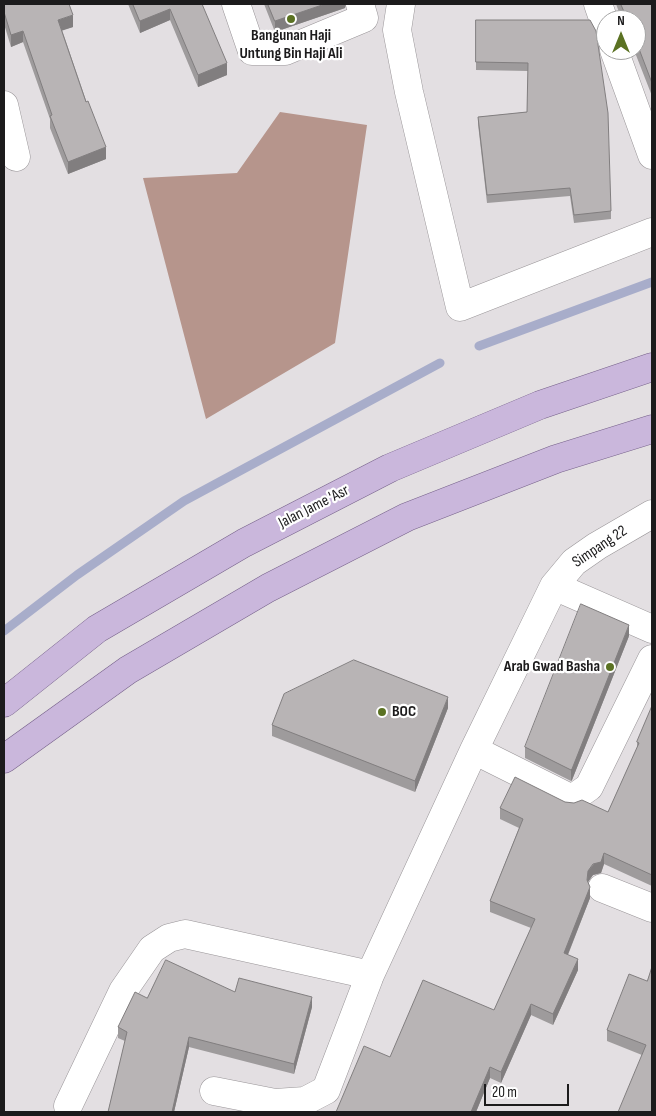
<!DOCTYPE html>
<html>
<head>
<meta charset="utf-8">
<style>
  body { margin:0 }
  #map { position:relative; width:656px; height:1116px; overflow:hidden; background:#e3dfe2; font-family:"Sofia Sans Condensed",sans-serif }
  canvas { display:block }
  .frame { position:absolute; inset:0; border:5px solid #1c1b1c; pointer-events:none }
  .north { position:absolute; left:596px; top:10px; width:50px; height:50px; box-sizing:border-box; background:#fff; border:1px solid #a4a4a4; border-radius:50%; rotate:0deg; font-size:14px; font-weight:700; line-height:20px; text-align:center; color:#1c1b1c }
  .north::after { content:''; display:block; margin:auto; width:18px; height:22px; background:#5b7223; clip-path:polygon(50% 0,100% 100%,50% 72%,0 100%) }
  .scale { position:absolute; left:484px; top:1084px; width:85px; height:22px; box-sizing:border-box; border:2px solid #1c1b1c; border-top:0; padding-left:6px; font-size:15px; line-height:18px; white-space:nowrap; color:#1c1b1c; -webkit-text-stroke:4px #fff; paint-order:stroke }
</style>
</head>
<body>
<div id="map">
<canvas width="656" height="1116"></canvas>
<div class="frame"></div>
<div class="north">N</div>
<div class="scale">20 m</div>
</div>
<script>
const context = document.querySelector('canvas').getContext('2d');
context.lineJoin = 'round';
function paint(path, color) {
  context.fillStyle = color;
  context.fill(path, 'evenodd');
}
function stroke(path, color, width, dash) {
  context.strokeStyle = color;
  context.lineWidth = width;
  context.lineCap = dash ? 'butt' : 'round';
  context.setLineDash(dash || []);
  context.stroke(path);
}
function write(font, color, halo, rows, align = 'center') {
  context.font = font + ' "Sofia Sans Condensed",sans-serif';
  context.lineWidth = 4.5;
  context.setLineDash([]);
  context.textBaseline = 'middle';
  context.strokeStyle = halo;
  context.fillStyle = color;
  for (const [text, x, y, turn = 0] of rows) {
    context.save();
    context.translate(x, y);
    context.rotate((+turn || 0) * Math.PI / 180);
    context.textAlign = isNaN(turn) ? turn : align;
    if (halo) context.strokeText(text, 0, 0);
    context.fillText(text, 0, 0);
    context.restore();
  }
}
const forest = new Path2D(`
  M 280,112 L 367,125 L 335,343 L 206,419 L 143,178 L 237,173 Z`);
const stream = new Path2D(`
  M 479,346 L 652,282
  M 4,631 L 77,575 L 184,501 L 440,363`);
const minor = new Path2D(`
  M 236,4 L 252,51 L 285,51 L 364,18 L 360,4
  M 401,4 L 397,30 L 409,92 L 460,307 L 652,232
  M 598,4 L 606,27
  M 614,50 L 652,155
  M 4,105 L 16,157
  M 554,586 L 652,629
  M 474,750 L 572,799 L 589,787 L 652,659
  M 602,888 L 652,908
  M 214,1091 L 275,1103 L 305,1101 L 326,1090 L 370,975 L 474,750 L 554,586 L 574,562 L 597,546 L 652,514
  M 68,1106 L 123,991 L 152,949 L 169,938 L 185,934 L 370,975`);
const major = new Path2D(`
  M 4,703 L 97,629 L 244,543 L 390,468 L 540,405 L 652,367
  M 4,759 L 128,670 L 268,588 L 407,517 L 556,459 L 652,429`);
const wall = new Path2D(`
  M 4,4 L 73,27 L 62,30 L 106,159 L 68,174 L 50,128 L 50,119 L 23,42 L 11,47 L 4,24 Z
  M 128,4 L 202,4 L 227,75 L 198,87 L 170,20 L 140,33 Z
  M 264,4 L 346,4 L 345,8 L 275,32 Z
  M 616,4 L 652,4 L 652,96 L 634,50 L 636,50 L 636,20 L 622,20 Z
  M 476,20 L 590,20 L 611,211 L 611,219 L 574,223 L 570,196 L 487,203 L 478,124 L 478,117 L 527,112 L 528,71 L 476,70 Z
  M 629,636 L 572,780 L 571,781 L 525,758 L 525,747 Z
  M 652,706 L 652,886 L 604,864 L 601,873 L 593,875 L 588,882 L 590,898 L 568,955 L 578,970 L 553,1025 L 531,1015 L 501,1083 L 490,1078 L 476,1112 L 336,1112 L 390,1057 L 494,1010 L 531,928 L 490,912 L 490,901 L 519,828 L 500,819 L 500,808 L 565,802 L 608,812 L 637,748 L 637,742 Z
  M 448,708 L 415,792 L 272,736 L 272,725 Z
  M 647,981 L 652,1112 L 642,1055 L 607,1041 L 607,1030 Z
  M 235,992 L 312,1007 L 294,1074 L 189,1047 L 174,1112 L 108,1112 L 125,1041 L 118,1038 L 118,1027 L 147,998 Z`);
const shadedWall = new Path2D(`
  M 325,4 L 346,4 L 345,8 L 275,32 L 275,21 Z
  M 170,9 L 170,20 L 140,33 L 140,21 Z
  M 73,15 L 73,27 L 58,32 L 58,20 Z
  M 23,31 L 23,42 L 11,47 L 11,35 Z
  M 227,63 L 227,75 L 198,87 L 198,75 Z
  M 106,147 L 106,159 L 68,174 L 68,162 Z
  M 629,625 L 629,636 L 572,780 L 571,781 L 571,770 Z
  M 448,697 L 448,708 L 415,792 L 415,781 Z
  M 604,853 L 604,864 L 601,873 L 593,875 L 588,882 L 587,880 L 588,871 Z
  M 590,887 L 590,898 L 564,964 L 564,953 Z
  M 578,959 L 578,970 L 553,1025 L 553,1014 Z
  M 312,997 L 312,1007 L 294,1074 L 294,1064 Z
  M 531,1004 L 531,1015 L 501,1083 L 501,1072 Z
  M 189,1037 L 189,1047 L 174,1112 L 172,1112 Z
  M 490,1067 L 490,1078 L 476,1112 L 471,1112 Z`);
const building = new Path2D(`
  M 4,4 L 69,4 L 73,15 L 58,20 L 86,102 L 88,101 L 106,147 L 68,162 L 50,116 L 52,115 L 23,31 L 11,35 L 4,12 Z
  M 133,4 L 202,4 L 227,63 L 198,75 L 170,9 L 140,21 Z
  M 268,4 L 325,4 L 275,21 Z
  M 621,4 L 652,4 L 652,83 L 636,41 L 636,20 L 628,20 Z
  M 476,20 L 590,20 L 596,31 L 608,113 L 611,211 L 574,215 L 570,188 L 487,195 L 478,117 L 527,112 L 528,63 L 476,62 Z
  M 581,604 L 629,625 L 572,769 L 571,770 L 525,747 Z
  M 354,660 L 448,697 L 415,781 L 272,725 L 284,694 Z
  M 652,706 L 652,875 L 604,853 L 601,862 L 593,864 L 588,871 L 587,880 L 590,887 L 564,953 L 578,959 L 553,1014 L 531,1004 L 501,1072 L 490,1067 L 471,1112 L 336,1112 L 364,1046 L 390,1057 L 423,980 L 494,1010 L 535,919 L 490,901 L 523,819 L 500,808 L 515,777 L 565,802 L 574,803 L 582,800 L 608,812 L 639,743 L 637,742 Z
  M 166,960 L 235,992 L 239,978 L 312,997 L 294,1064 L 189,1037 L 172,1112 L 108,1112 L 127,1032 L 118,1027 L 135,992 L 147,998 Z
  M 652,967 L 652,1112 L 618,1112 L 646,1045 L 607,1030 L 629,974 L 647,981 Z`);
const markers = [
  [291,19,5,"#5b7223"],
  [610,667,5,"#5b7223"],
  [382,712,5,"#5b7223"]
];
const poiNames = [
  ["Bangunan Haji",291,36],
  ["Untung Bin Haji Ali",291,54],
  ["Arab Gwad Basha",600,667,"right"],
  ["BOC",392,712,"left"]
];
const streetNames = [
  ["Jalan Jame 'Asr",314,507,-27],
  ["Simpang 22",600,547,-34]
];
paint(forest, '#b6958c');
stroke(stream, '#a8adca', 9);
stroke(minor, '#999598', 29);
stroke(major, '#76618a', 29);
stroke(minor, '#fff', 28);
stroke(major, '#cab7dc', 28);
paint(wall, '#9e9b9c');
paint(shadedWall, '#817e7f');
paint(building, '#b8b4b5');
stroke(building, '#817e7f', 1);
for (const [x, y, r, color] of markers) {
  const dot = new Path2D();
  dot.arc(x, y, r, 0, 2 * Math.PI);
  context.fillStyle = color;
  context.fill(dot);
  stroke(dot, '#fff', 2);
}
write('bold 16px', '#1c1b1c', '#fff', poiNames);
write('16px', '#1c1b1c', '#fff', streetNames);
</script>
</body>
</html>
